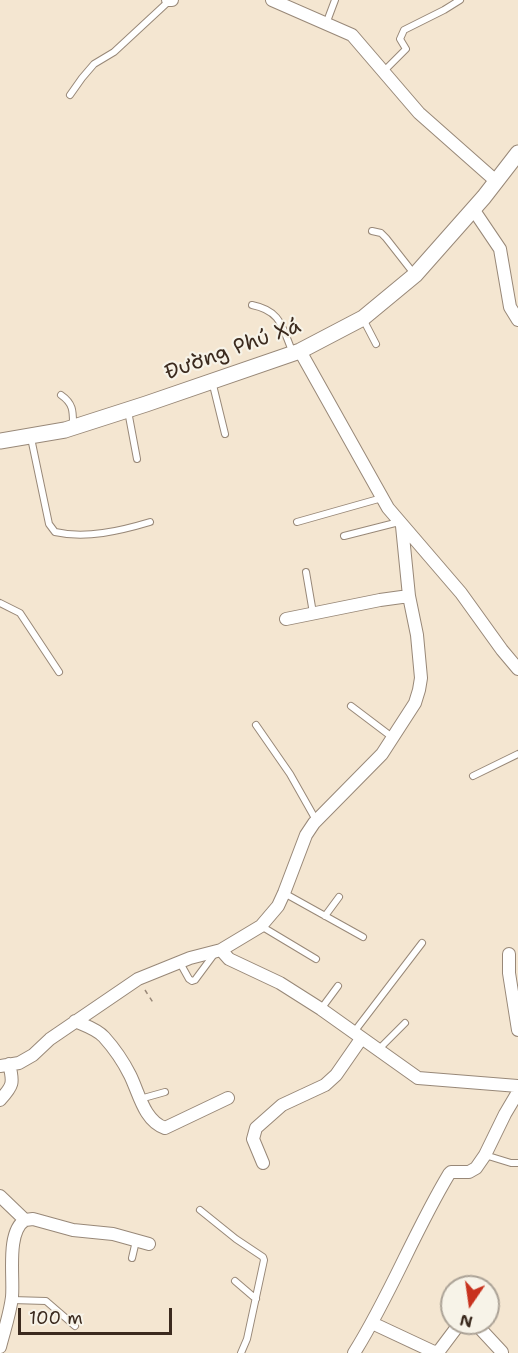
<!DOCTYPE html>
<html>
<head>
<meta charset="utf-8">
<style>
  body { margin:0 }
  #map { position:relative; width:518px; height:1353px; overflow:hidden; background:#f4e6d1; font-family:"Shantell Sans",sans-serif }
  canvas { display:block }
  .north { position:absolute; left:440px; top:1275px; width:60px; height:60px; box-sizing:border-box; background:#f7f3e8; border:2px solid #aca397; border-radius:50%; rotate:193deg; font-size:16px; font-weight:700; line-height:24px; text-align:center; color:#3b2a1e }
  .north::after { content:''; display:block; margin:auto; width:21px; height:27px; background:#c8321e; clip-path:polygon(50% 0,100% 100%,50% 72%,0 100%) }
  .scale { position:absolute; left:18px; top:1308px; width:154px; height:27px; box-sizing:border-box; border:3px solid #3b2a1e; border-top:0; padding-left:8px; font-size:18px; line-height:21px; white-space:nowrap; color:#3b2a1e; -webkit-text-stroke:4px #f7f3e8; paint-order:stroke }
</style>
</head>
<body>
<div id="map">
<canvas width="518" height="1353"></canvas>
<div class="north">N</div>
<div class="scale">100 m</div>
</div>
<script>
const context = document.querySelector('canvas').getContext('2d');
context.lineJoin = 'round';
function stroke(path, color, width, dash) {
  context.strokeStyle = color;
  context.lineWidth = width;
  context.lineCap = dash ? 'butt' : 'round';
  context.setLineDash(dash || []);
  context.stroke(path);
}
function write(font, color, halo, rows, align = 'center') {
  context.font = font + ' "Shantell Sans",sans-serif';
  context.lineWidth = 4.5;
  context.setLineDash([]);
  context.textBaseline = 'middle';
  context.strokeStyle = halo;
  context.fillStyle = color;
  for (const [text, x, y, turn = 0] of rows) {
    context.save();
    context.translate(x, y);
    context.rotate((+turn || 0) * Math.PI / 180);
    context.textAlign = isNaN(turn) ? turn : align;
    if (halo) context.strokeText(text, 0, 0);
    context.fillText(text, 0, 0);
    context.restore();
  }
}
const path = new Path2D(`
  M 145,990 L 154,1004`);
const service = new Path2D(`
  M 326,24 L 335,0
  M 384,71 L 406,49 L 400,39 L 404,30 L 444,10 L 460,0
  M 70,95 L 82,78 L 94,64 L 114,52 L 169,1
  M 372,231 L 381,233 L 386,238 L 415,275
  M 252,305 C 282,311 282,328 293,353
  M 363,319 L 376,344
  M 212,381 L 225,434
  M 61,395 C 74,404 73,412 73,427
  M 128,411 L 137,459
  M 31,438 L 49,524 L 55,532 C 86,539 120,531 150,522
  M 297,522 L 382,498
  M 344,536 L 399,522
  M 306,572 L 313,613
  M 0,603 L 20,613 L 59,672
  M 351,706 L 392,737
  M 256,725 L 290,774 L 316,820
  M 473,776 L 518,754
  M 284,893 L 363,937
  M 325,916 L 339,897
  M 261,926 L 316,959
  M 179,961 L 189,979 L 192,981 L 195,980 L 215,953
  M 321,1009 L 338,986
  M 354,1032 L 422,943
  M 378,1050 L 405,1023
  M 140,1099 L 165,1092
  M 485,1155 L 511,1163 L 518,1163
  M 200,1210 L 236,1239 L 263,1257 L 264,1260 L 247,1339 L 241,1353
  M 132,1258 L 136,1241
  M 235,1281 L 256,1299
  M 12,1300 L 46,1301 L 75,1326`);
const minor = new Path2D(`
  M 168,0 L 172,0
  M 272,0 L 352,35 L 419,113 L 497,182
  M 473,209 L 500,249 L 510,307 L 518,320
  M 300,351 L 388,508 L 461,593 L 502,650 L 518,669
  M 286,619 L 380,600 L 409,596
  M 221,950 L 229,959 L 280,983 L 321,1009 L 418,1078 L 518,1086
  M 509,954 L 509,973 L 518,1030
  M 75,1021 C 84,1025 97,1029 104,1037 C 113,1047 124,1063 130,1075 C 139,1093 144,1121 165,1128 L 228,1098
  M 0,1066 L 19,1063 L 33,1055 L 50,1039 L 138,979 L 190,958 L 221,950 L 261,926 L 278,906 L 284,893 L 306,835 L 314,823 L 382,754 L 415,703 L 419,690 L 421,678 L 417,635 L 409,596 L 402,526
  M 0,1100 C 13,1086 14,1083 9,1064
  M 263,1163 L 253,1139 L 256,1128 L 282,1105 L 325,1085 L 336,1075 L 361,1039
  M 0,1196 L 25,1220 L 33,1219 L 73,1230 L 113,1234 L 149,1244
  M 372,1323 L 434,1352 L 439,1351 L 460,1323
  M 475,1323 L 502,1352
  M 0,1347 C 4,1331 10,1314 12,1297 C 14,1277 6,1232 25,1220
  M 354,1353 C 390,1296 414,1232 449,1174 L 451,1172 L 469,1172 L 476,1168 L 485,1155 L 505,1114 L 518,1092`);
const tertiary = new Path2D(`
  M 0,441 L 65,430 L 146,404 L 300,351 L 363,318 L 415,275 L 484,197 L 518,153`);
const streetNames = [
  ["Đường Phú Xá",233,350,-20]
];
stroke(service, '#988878', 8);
stroke(minor, '#988878', 14);
stroke(tertiary, '#988878', 17);
stroke(path, '#988878', 1.5, [4.5, 4.5]);
stroke(service, '#fff', 6);
stroke(minor, '#fff', 12);
stroke(tertiary, '#fff', 15);
write('21px', '#3b2a1e', '#f7f3e8', streetNames);
</script>
</body>
</html>
